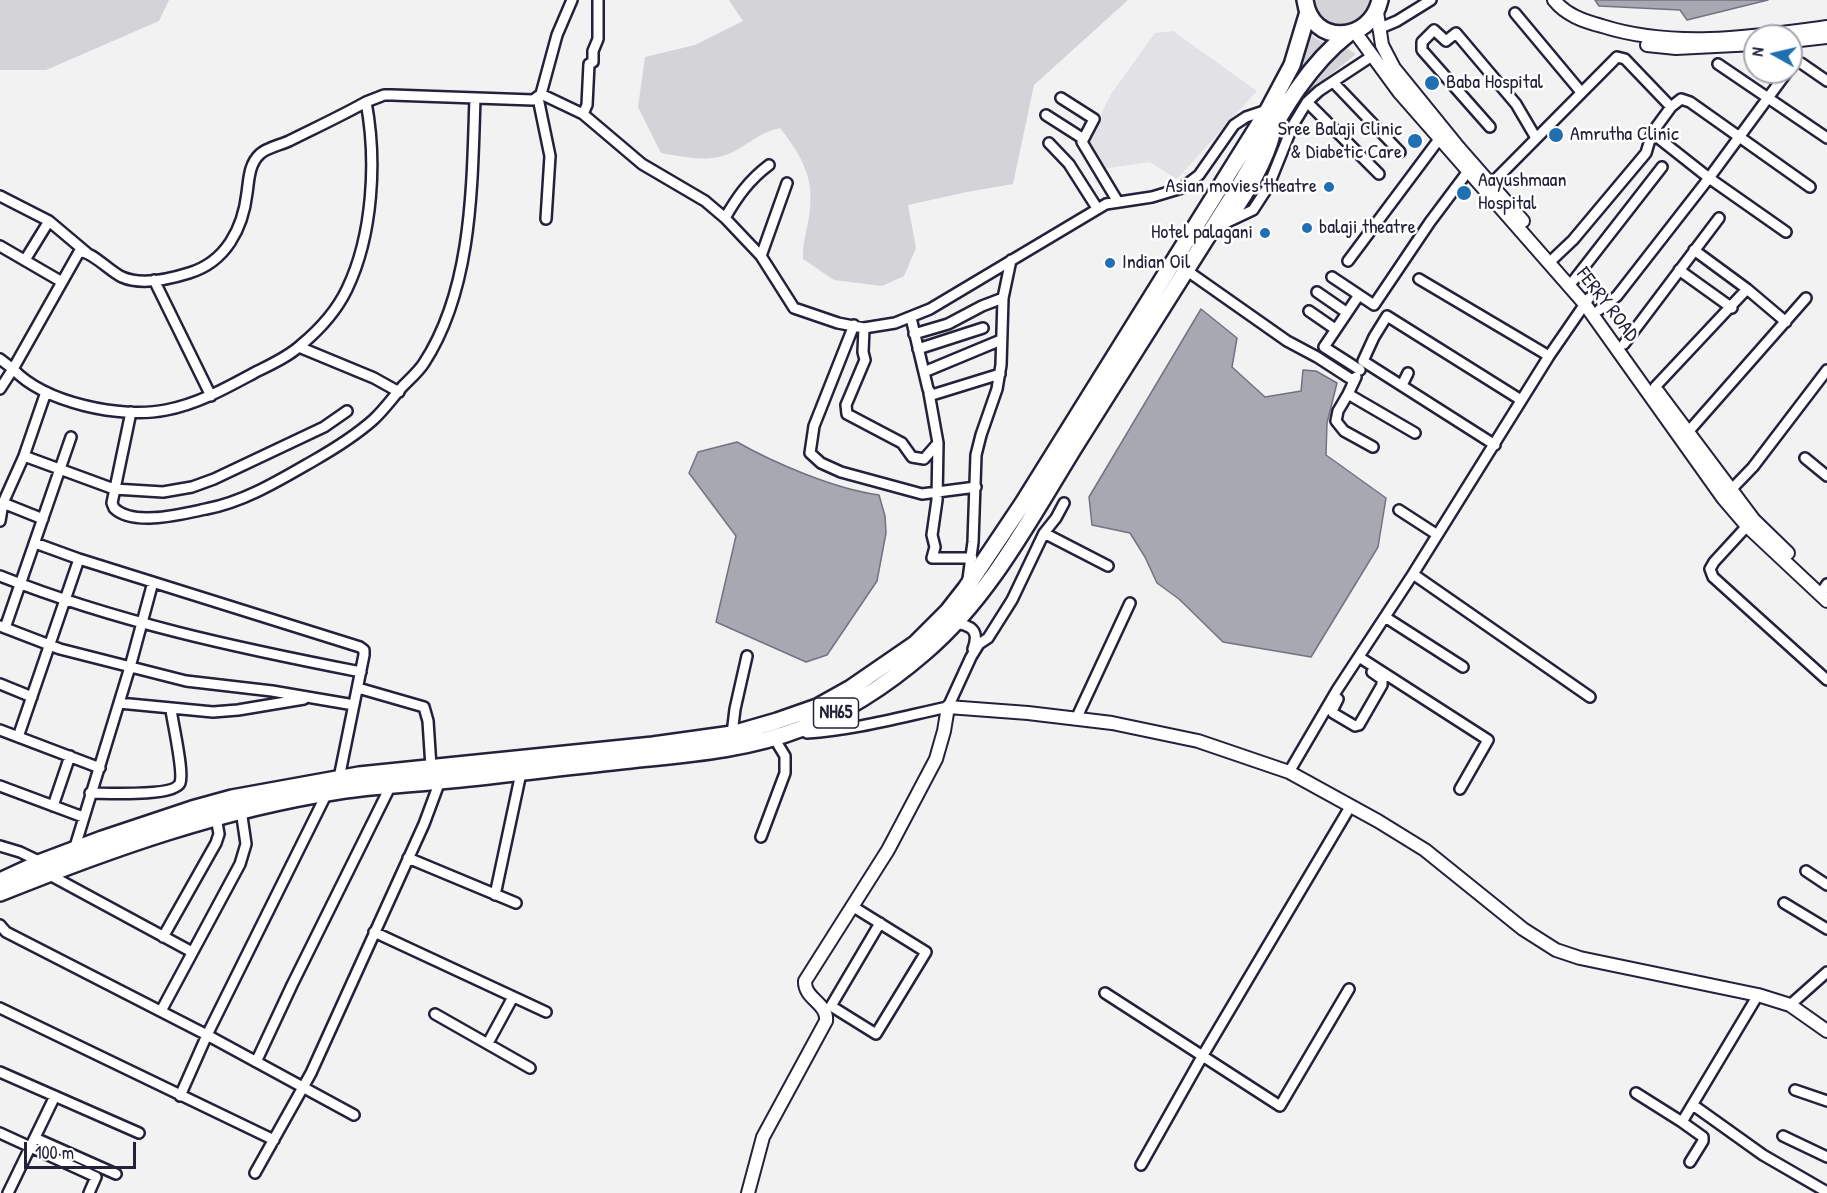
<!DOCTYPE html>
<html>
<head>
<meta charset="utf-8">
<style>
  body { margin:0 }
  #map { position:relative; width:1827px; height:1193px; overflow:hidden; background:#f2f2f3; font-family:"Patrick Hand",sans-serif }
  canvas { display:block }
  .north { position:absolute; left:1743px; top:24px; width:60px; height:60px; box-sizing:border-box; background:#fff; border:2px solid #a7a7b1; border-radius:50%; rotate:278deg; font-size:16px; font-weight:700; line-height:24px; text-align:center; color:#22223b }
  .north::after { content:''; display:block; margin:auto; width:21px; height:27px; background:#1f6fb2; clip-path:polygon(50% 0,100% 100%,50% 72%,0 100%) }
  .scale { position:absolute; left:24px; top:1142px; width:112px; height:27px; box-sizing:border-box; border:3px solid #22223b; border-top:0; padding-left:8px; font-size:18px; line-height:21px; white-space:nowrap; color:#22223b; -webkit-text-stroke:4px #fff; paint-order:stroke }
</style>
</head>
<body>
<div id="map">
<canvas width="1827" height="1193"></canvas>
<div class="north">N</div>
<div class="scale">100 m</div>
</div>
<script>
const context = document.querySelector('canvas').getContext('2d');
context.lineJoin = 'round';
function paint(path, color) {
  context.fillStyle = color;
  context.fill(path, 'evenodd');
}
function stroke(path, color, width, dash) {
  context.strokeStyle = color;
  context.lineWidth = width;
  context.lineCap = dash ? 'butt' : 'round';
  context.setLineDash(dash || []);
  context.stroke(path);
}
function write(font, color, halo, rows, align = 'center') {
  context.font = font + ' "Patrick Hand",sans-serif';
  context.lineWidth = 5;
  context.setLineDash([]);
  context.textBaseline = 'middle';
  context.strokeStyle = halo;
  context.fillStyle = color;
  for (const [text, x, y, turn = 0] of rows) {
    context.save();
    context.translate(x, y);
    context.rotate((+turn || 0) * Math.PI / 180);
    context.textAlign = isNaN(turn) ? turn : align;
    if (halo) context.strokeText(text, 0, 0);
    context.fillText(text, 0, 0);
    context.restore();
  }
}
const built = new Path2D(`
  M 1173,31 L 1257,91 L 1177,179 L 1149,162 L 1102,169 L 1086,145 L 1111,94 L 1155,33 Z`);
const green = new Path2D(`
  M 0,0 L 169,0 L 159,21 L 46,70 L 0,70 Z
  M 729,0 L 1128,0 L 1034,85 L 1013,184 L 967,192 L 908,205 L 916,248 L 904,276 L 882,286 L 834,280 L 803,259 C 802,241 809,226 810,208 C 814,176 799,152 780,128 C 760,133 752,141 735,151 C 712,164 685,157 661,153 L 638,107 L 645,57 L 695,45 L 743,21 Z
  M 1309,0 L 1375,0 L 1371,12 L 1344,30 L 1323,25 Z
  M 1307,30 L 1316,39 L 1329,44 L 1317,53 L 1301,73 L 1296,70 Z
  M 1342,49 L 1348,49 L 1356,54 L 1296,102 L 1309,77 Z`);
const water = new Path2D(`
  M 1595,0 L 1768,0 L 1687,20 L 1680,10 L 1599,6 Z
  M 1201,309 L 1237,338 L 1232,367 L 1265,397 L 1301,391 L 1303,370 L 1316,371 L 1337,383 L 1327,423 L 1326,455 L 1386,498 L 1378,547 L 1311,657 L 1223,642 L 1179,599 L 1157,583 L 1145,557 L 1130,533 L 1092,525 L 1089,497 Z
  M 737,442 C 776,464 835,489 879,495 L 885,516 L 886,533 L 877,581 L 827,655 L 806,662 L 716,622 L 736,536 L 689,473 L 698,452 Z`);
const minor = new Path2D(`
  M 1515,13 L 1581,92
  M 1378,29 L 1397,21 L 1431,0
  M 1718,64 L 1827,138
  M 1791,66 L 1796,62 L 1801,63 L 1827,81
  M 1333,82 L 1400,152
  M 541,94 L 583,114 L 642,164 L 705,201 L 725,218 L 761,256 L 794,308 L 838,323 L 864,328 L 895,323 L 930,309 L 1106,204 L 1152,197 L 1182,188 L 1199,175 L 1234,125 L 1246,117 L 1267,110
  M 538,98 L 550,156 L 546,219
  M 1061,98 L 1094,119 L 1082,142 L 1118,202
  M 1307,102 L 1379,174
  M 583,114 L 587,105 L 589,64 L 593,62 L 593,51 L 598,39 L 598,0
  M 1046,115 L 1082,138
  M 1490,127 L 1422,50 L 1422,42 L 1434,30 L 1446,41 L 1456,33 L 1516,104 L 1536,138
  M 1652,133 L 1709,178 L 1786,232
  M 1049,143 L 1069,164 L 1097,208
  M 1491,184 L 1617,57 L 1625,59 L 1671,107
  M 0,196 L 49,221 L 87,253
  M 725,218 C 737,197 749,180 769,165
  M 1231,220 C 1250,192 1268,164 1276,131
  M 1215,228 L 1253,210 L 1268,187 L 1293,125 L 1307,102 L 1319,91 L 1372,56
  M 0,246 L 62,282
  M 1694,250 L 1747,289 L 1786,322
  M 761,256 L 787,183
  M 1554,258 L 1573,240 L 1646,153 L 1652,133 L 1671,107 L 1681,99 L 1690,102 L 1810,187
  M 25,260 L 49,221
  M 1348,261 L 1440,138
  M 1186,270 L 1287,341 L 1317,357 L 1354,381
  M 1679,270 L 1732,308
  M 1332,277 L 1359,295
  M 1419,279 L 1549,356
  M 154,280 L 211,396
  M 1574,280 L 1662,167
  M 1317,292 L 1346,312
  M 1599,310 L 1617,296 L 1709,178 L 1787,72
  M 1309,311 L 1335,329
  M 911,318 L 928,389 L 932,395 L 1000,374
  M 854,325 L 814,426 L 810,453 L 821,463 L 841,472 L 922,494 L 976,487
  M 864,328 L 863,352 L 865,360 L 846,405 L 847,414 L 902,443 L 912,457 L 924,459 L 938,443
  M 914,334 L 948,324 L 982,306 L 1003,298
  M 1624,344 L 1719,218
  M 299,347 L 374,378 L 399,392
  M 918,349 L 983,328
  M 0,359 L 13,369 L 79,252 C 91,250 110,272 122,277 C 142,286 170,279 189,273 C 226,262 243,228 247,193 C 249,179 249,164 260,154 C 266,148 280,145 289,141 C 315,128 341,116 366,102
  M 1360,370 L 1324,347 L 1359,295 L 1374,305 L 1430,222 L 1472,166
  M 924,372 L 1001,340
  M 1356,377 L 1348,394 L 1415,433
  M 1402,385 L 1408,373
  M 1655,387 L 1747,289
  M 0,389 L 13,369 C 45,403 121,419 166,410 C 198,404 226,388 254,373 C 270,365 288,357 301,345 C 319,330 337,310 347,289 C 373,235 377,160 366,102 L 384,95 L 392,95 L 533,100 L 541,94 L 557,35 L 572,0
  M 929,393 L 938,443 L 937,500 L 932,535 L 935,547 L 932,558 L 972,558
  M 1348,394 L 1338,411 L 1336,421 L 1344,431 L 1373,447
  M 131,412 L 112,503 L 114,508 C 133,527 182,514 206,509 C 244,502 280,480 313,461 C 334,449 355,436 373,420 C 384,410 393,397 403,386 C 410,379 419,371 424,363 C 473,288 472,184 475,98
  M 1688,432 L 1806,298
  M 1495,445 L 1363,361 L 1374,337 L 1387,316 L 1521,400
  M 24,456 L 114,489 L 163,492 L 192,487 L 214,479 L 324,427 L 347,411
  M 1805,458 L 1827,476
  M 1727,494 L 1753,467 L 1827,370
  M 3,503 L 43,519
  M 1399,510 L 1436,534
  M 0,521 L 3,503 L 24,456 L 46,392
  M 1747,526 L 1714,562 L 1710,569 L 1713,577 L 1827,680
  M 1044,533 L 1108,566
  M 35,543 L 79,559 L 360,647 L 364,650 L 364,655 L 339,778
  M 1413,574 L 1590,697
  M 0,576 C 116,622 238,648 361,672
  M 968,579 L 973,542 L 976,455 L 981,435 L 997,389 L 1001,365 L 1003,298 L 1011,260
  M 1820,594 L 1827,584
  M 1385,617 L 1463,667
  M 954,623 C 971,625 980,630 973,649
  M 0,626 L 60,649 L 186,681 L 272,691 L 354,705
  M 5,628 L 71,437
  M 1359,657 L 1488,740 L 1460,789
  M 0,684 L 32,697
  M 358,688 L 424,707 L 428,721 L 431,767
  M 1338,699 L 1332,711 L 1333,713 L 1355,726 L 1359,725 L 1382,685 L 1382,679 L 1372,672
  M 119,703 L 213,712 L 238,710 L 304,699
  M 1076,719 L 1130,603
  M 803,729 L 807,733 C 855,730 901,717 948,707 L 971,657 L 979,644 L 988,638 L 1012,600 L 1044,533 L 1056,518 L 1064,503
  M 0,730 L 100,768
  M 732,734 L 735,709 L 747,656
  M 18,737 L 79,559
  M 1289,772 L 1337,690 L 1413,574 L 1549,356 L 1589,298
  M 0,786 L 83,817
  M 90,793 C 106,793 174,797 180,783 C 184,772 173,724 171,710
  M 53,806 L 70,756
  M 761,837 L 785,773 L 785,756 L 774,738
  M 0,846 L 20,852 L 41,862
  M 74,850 L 130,667 L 153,582
  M 408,858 L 516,903
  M 1806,871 L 1827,885
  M 48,874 L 192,952
  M 495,895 L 521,773
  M 1784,903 L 1827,929
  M 852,906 L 926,952 L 876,1034 L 831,1006 L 880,923
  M 0,925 L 6,932 L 207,1035 L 354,1115
  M 374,932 L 546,1012
  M 163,937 L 216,843 L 219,834 L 216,817
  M 1105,993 L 1280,1106 L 1349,989
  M 1790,1005 L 1827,972
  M 0,1008 L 274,1140
  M 161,1011 L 240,864 L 246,844 L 241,810
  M 435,1014 L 530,1068
  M 488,1043 L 513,997
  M 256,1062 L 292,985 L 391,785
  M 0,1072 L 139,1133
  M 1795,1090 L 1827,1101
  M 1636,1093 L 1682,1122 L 1758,995
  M 180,1096 L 207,1035 L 327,793
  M 1693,1105 L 1763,1155 L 1827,1192
  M 1682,1122 L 1703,1137 L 1703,1141 L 1690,1162
  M 0,1133 L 96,1177 L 89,1193
  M 1783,1136 L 1827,1157
  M 35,1138 L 116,1174
  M 1141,1165 L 1203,1055 L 1350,807
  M 255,1173 L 311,1073 L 424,824 L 440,781
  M 8,1193 L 55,1096`);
const tertiary = new Path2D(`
  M 1554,0 C 1566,15 1583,21 1602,26 C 1674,49 1753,37 1827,27
  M 1377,12 L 1382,45 L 1394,68 L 1459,148 L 1523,221
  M 1355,32 L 1399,92 L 1584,303 L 1723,498 L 1747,526 L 1827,601
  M 1791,41 L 1827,37
  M 1647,45 L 1676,48 L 1755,44
  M 1658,392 L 1754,520 L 1788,553
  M 748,1193 L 763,1137 L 826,1021 C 828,1003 804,999 805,981 L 888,850 L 936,759 L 944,731 L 948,707 L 1028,713 L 1112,723 L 1198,741 L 1289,772 L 1378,821 L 1425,850 L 1523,929 L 1556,950 L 1580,958 L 1758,995 L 1790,1005 L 1827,1031`);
const trunk = new Path2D(`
  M 1305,0 C 1311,46 1370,44 1380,0
  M 0,881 L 41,862 L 102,839 L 192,809 L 232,798 L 359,775 L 653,745 L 732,734 L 777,721 L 817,707 L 851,688 L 915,644 L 948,611 L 966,588 L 1023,503 L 1268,110 L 1292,65 L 1308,12
  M 0,893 C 110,849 221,809 339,791 C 376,785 413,784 450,780 C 511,774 571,766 631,760 C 688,754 746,750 800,729 C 846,712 888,684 925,652 C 990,597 1032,515 1077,443 C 1130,358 1185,273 1238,188 C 1271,134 1298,73 1348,34`);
const markers = [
  [1432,83,8,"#1f6fb2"],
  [1556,135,8,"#1f6fb2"],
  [1415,141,8,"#1f6fb2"],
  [1329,187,6,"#1f6fb2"],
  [1464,193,8,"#1f6fb2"],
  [1307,228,6,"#1f6fb2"],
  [1265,233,6,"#1f6fb2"],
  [1110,263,6,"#1f6fb2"]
];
const shields = [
  [836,713,45]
];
const shieldNames = [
  ["NH65",836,713]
];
const poiNames = [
  ["Baba Hospital",1446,83],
  ["Sree Balaji Clinic",1402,130,"right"],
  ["& Diabetic Care",1402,153,"right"],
  ["Amrutha Clinic",1570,135],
  ["Aayushmaan",1478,181],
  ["Hospital",1478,204],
  ["Asian movies theatre",1317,187,"right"],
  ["balaji theatre",1319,228],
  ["Hotel palagani",1253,233,"right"],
  ["Indian Oil",1122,263]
];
const streetNames = [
  ["FERRY ROAD",1607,305,52]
];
paint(built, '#e2e2e6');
paint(green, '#d3d3d8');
paint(water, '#a8a8b2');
stroke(water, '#727282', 1.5);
stroke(minor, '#22223b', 14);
stroke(tertiary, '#22223b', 16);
stroke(trunk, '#22223b', 20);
stroke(minor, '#fff', 9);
stroke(tertiary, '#fff', 12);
stroke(trunk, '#fff', 15);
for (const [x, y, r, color] of markers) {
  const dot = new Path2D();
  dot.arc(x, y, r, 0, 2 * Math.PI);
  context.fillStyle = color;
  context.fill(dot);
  stroke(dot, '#fff', 2);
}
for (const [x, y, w] of shields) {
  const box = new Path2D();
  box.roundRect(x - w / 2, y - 15, w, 30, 4.5);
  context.fillStyle = '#fff';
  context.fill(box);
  stroke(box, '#22223b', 1.5);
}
write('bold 18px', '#22223b', null, shieldNames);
write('20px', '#22223b', '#fff', poiNames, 'left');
write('20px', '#22223b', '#fff', streetNames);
</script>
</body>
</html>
